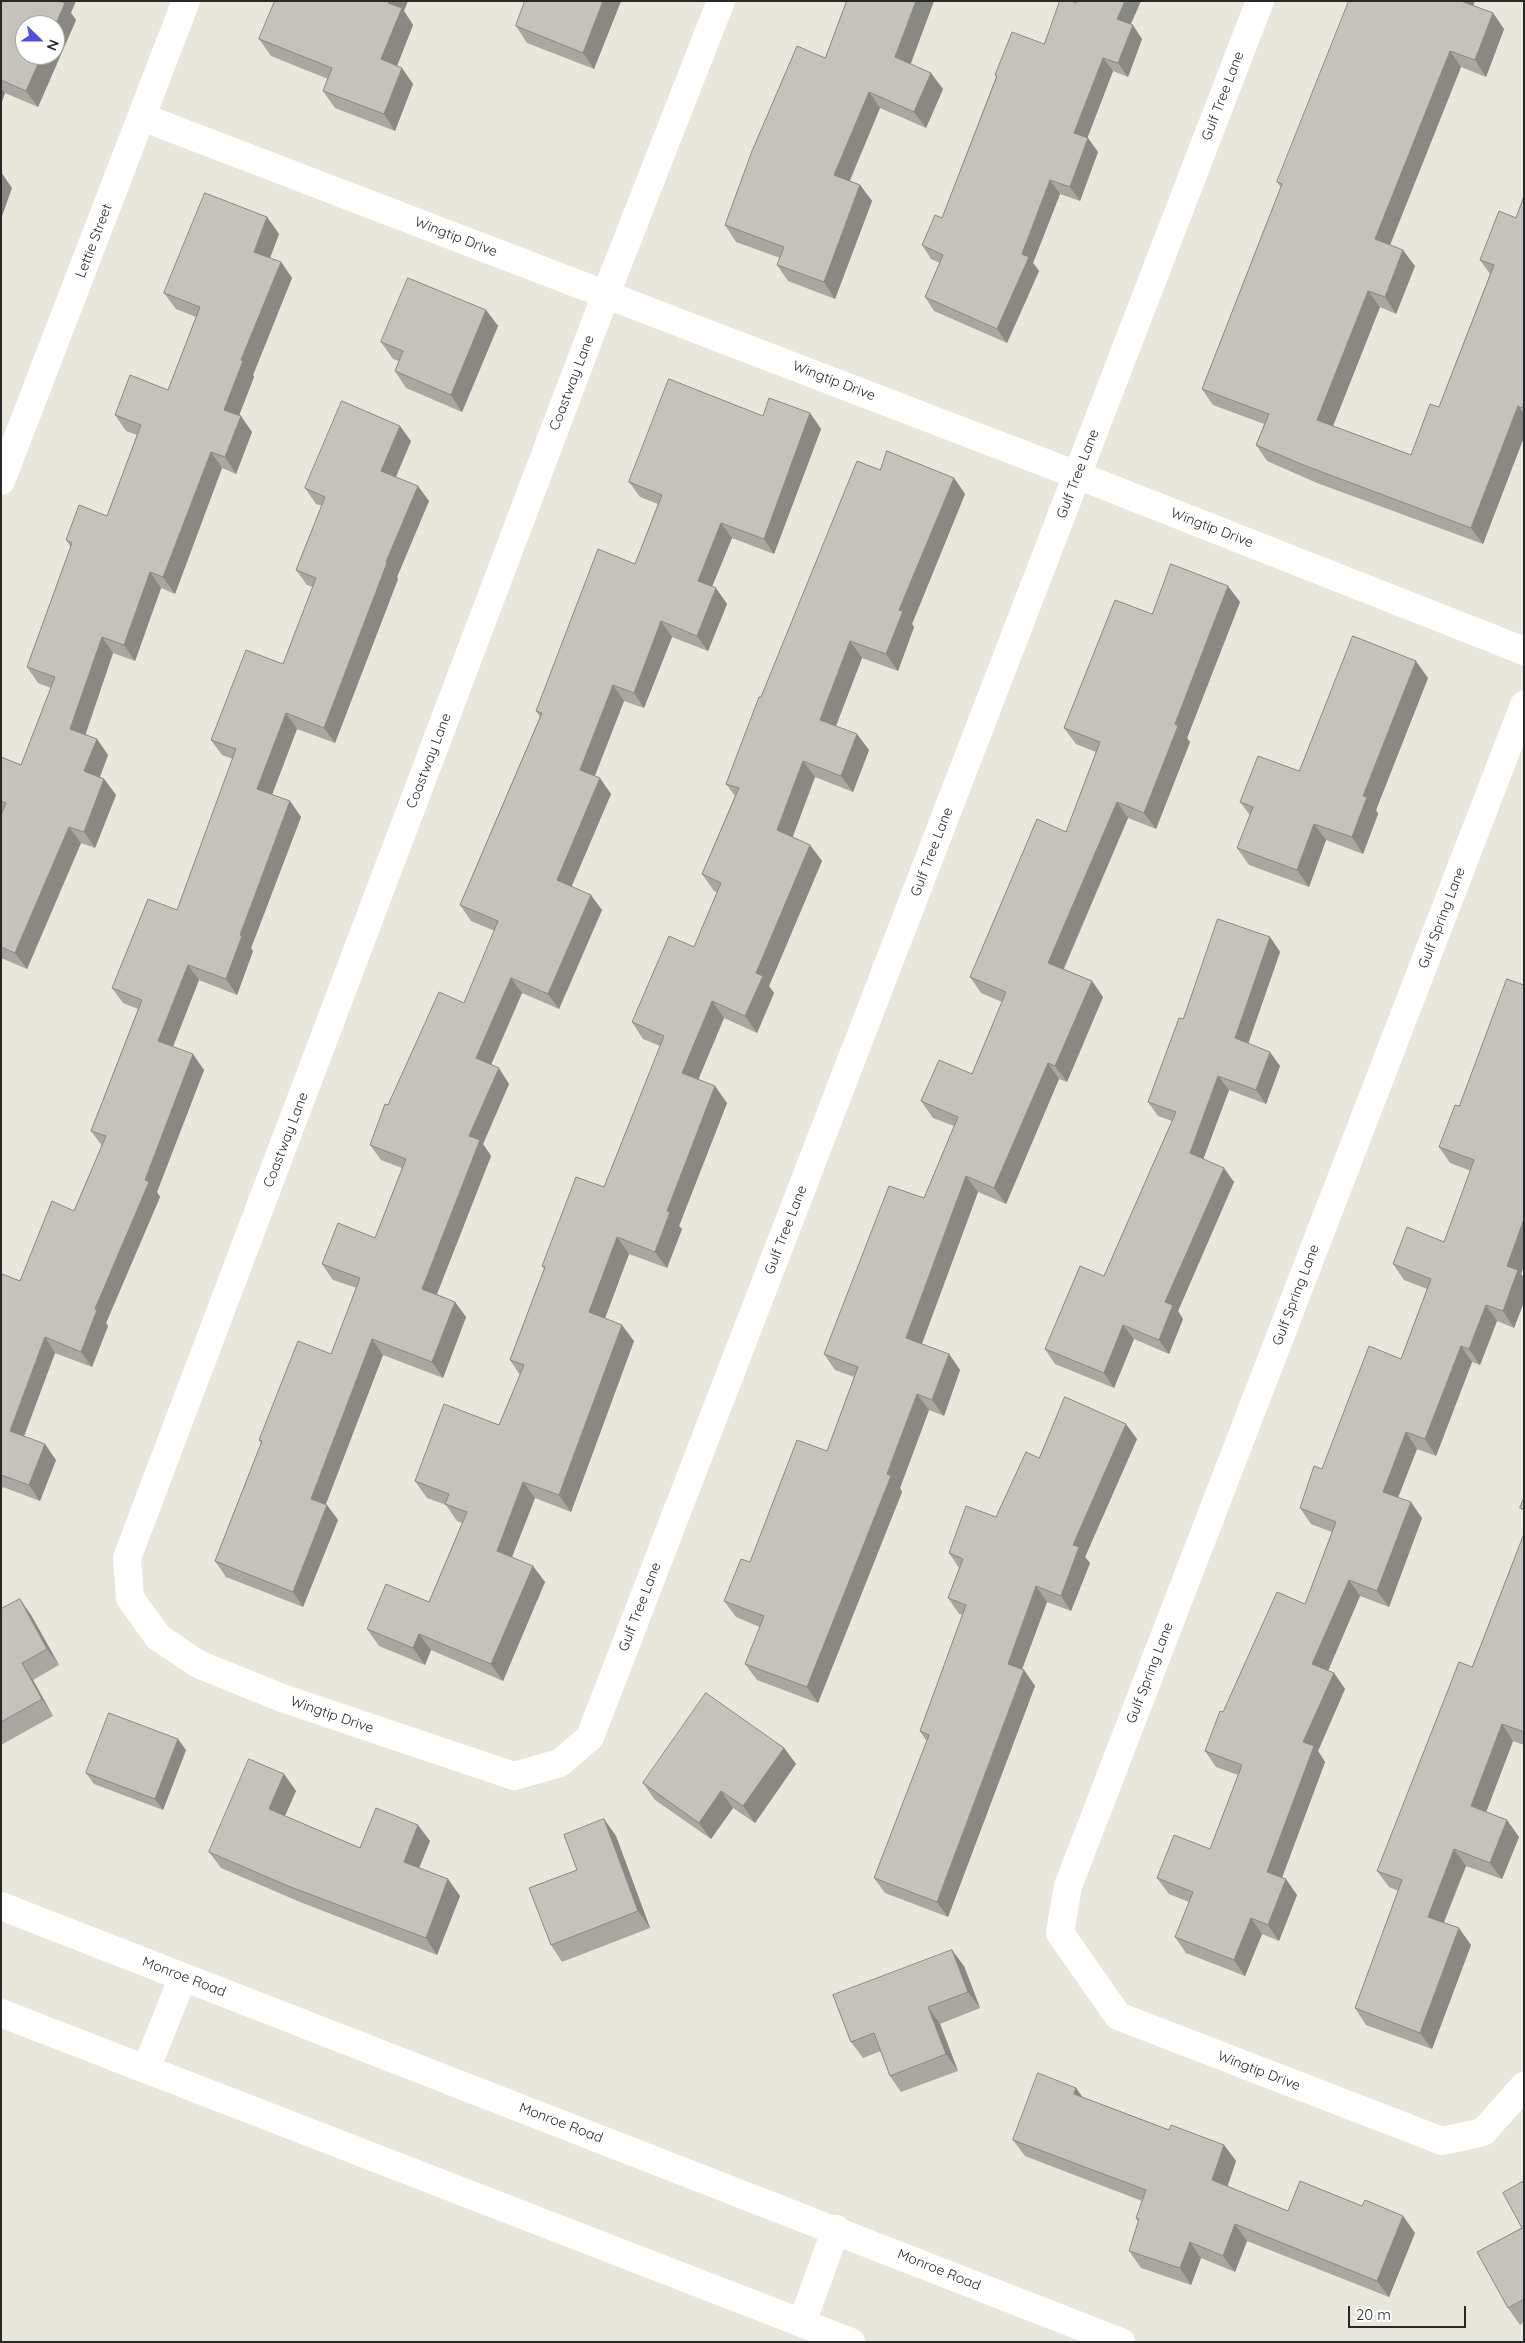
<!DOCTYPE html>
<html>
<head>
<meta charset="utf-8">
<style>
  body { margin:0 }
  #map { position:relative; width:1525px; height:2343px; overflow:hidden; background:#e9e6dc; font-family:Quicksand,sans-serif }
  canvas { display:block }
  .frame { position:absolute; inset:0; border:2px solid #282828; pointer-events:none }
  .north { position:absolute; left:15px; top:15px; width:50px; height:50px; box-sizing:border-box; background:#fff; border:1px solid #a9a9a9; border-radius:50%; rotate:112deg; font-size:14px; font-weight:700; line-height:20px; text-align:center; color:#282828 }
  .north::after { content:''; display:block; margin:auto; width:18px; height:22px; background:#514fe3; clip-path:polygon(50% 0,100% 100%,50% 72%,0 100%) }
  .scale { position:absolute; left:1348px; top:2306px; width:118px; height:22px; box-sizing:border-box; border:2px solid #282828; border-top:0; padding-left:6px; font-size:15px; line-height:18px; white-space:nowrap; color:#282828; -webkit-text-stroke:4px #fff; paint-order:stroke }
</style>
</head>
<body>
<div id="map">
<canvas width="1525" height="2343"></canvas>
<div class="frame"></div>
<div class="north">N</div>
<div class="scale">20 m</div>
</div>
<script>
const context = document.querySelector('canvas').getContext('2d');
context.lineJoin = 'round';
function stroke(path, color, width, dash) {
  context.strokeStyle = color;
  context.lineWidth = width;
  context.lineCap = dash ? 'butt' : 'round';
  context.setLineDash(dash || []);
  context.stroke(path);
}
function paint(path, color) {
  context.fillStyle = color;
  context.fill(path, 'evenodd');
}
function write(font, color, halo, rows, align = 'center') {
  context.font = font + ' Quicksand,sans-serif';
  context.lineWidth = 4;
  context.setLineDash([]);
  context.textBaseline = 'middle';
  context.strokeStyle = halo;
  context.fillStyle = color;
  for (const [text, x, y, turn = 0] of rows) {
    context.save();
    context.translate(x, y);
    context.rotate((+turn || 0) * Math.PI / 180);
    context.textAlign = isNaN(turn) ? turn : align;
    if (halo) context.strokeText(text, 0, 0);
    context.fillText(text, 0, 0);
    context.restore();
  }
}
const minor = new Path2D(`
  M 721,1 L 606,294 L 127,1558 L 130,1598 L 158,1637 L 198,1664 L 282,1698 L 514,1776 L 560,1763 L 590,1737 L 1260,1
  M 142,117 L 1077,475 L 1524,651
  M 1,481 L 186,1
  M 1524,705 L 1068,1886 L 1060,1933 L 1118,2016 L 1442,2141 L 1483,2132 L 1524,2086`);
const secondary = new Path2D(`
  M 1,1906 L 1121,2342
  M 1,2013 L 851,2342
  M 146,2069 L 183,1977
  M 802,2323 L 836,2229`);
const wall = new Path2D(`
  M 1,1 L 71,13 L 76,20 L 38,107 L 5,93 L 1,104 Z
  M 621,1 L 594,69 L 527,43 L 516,26 Z
  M 847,1 L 934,1 L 910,64 L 943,89 L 926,128 L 880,108 L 850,181 L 860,185 L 872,201 L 835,299 L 788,281 L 777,265 L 780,258 L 736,242 L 725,225 L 825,58 Z
  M 1473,6 L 1493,13 L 1504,29 L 1486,77 L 1461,67 L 1390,245 L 1415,266 L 1396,314 L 1380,307 L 1333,426 L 1411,455 L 1439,407 L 1490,274 L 1480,260 L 1516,218 L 1524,196 L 1524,437 L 1483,544 L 1317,483 L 1267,461 L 1256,445 L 1264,424 L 1213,405 L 1202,389 L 1281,187 L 1277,182 Z
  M 404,11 L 413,25 L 397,66 L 413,84 L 395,131 L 335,108 L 323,91 L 328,79 L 271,56 L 259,39 Z
  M 1131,24 L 1142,39 L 1128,77 L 1113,71 L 1087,138 L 1098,152 L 1080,201 L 1060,194 L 1033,263 L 1039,271 L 1007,343 L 934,311 L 925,297 L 940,263 L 931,259 L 922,245 L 942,218 L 996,77 L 995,75 L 1044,44 Z
  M 267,217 L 279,234 L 270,258 L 281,262 L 292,278 L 253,375 L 254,377 L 239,415 L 252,432 L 236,474 L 222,468 L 175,594 L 161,588 L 135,661 L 113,653 L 85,734 L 97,739 L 108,755 L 100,777 L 104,779 L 116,795 L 95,848 L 81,843 L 27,969 L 1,958 L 1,815 L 2,813 L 1,812 L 1,757 L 21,765 L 51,688 L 38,683 L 27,667 L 71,547 L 66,540 L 107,516 L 137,435 L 126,431 L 115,415 L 168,390 L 196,317 L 176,309 L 164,293 Z
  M 486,310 L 498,326 L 462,412 L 406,388 L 395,371 L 399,361 L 393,359 L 381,342 Z
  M 810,413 L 821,429 L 774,554 L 732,538 L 712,587 L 727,604 L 708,651 L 672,637 L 644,708 L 624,701 L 595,776 L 611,794 L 571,886 L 602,910 L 559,1009 L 522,993 L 491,1065 L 509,1084 L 483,1144 L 491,1156 L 437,1294 L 455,1302 L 466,1317 L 443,1378 L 383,1355 L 326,1504 L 338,1520 L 303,1607 L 226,1577 L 215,1561 L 261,1443 L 259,1440 L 331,1354 L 357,1288 L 333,1280 L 322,1264 L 375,1238 L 402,1168 L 381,1160 L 370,1145 L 388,1105 L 464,1003 L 495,931 L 471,921 L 460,905 L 540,717 L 536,711 L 635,564 L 658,504 L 640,497 L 629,482 L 763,416 Z
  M 411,441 L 396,477 L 429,501 L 397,577 L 398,579 L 335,743 L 297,729 L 272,795 L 290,801 L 301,817 L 251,948 L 253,951 L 237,995 L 199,980 L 173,1047 L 204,1070 L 157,1192 L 160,1197 L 106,1323 L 108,1326 L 92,1367 L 55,1353 L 24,1437 L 56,1460 L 40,1501 L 3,1487 L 1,1491 L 1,1277 L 20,1281 L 74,1211 L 102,1146 L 91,1131 L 138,1009 L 123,1003 L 112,988 L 177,910 L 233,759 L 222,755 L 211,740 L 283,664 L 313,587 L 307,585 L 296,570 L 322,506 L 316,504 L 305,488 Z
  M 880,470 L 954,478 L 965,494 L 912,624 L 914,627 L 898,671 L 862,658 L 836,726 L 869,750 L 853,792 L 815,777 L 792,837 L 810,845 L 822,861 L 769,986 L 774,993 L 757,1033 L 724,1018 L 698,1079 L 727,1103 L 679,1226 L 682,1229 L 667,1268 L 629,1254 L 605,1318 L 634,1341 L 571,1512 L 535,1498 L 512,1557 L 545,1582 L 503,1681 L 431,1650 L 425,1665 L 379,1646 L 367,1629 L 429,1602 L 462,1523 L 457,1521 L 446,1505 L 427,1498 L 415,1481 L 499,1425 L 520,1375 L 510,1360 L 544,1269 L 542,1266 L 604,1187 L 660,1046 L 643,1039 L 632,1022 L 694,947 L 717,892 L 714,891 L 702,874 L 735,796 L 726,784 L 761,697 Z
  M 1240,602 L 1187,738 L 1190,742 L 1156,829 L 1128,818 L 1064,969 L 1092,981 L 1103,997 L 1067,1082 L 1059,1079 L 1006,1204 L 978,1192 L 922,1344 L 949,1354 L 960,1370 L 944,1416 L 929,1410 L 900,1488 L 902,1492 L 818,1703 L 757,1680 L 745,1664 L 760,1627 L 736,1617 L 724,1601 L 750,1562 L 827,1451 L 854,1377 L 835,1370 L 824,1354 L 924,1198 L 954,1126 L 933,1118 L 921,1101 L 972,1074 L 1002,1002 L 981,993 L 970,977 L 1066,832 L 1096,752 L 1076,744 L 1064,728 L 1152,614 Z
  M 1428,678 L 1376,810 L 1378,814 L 1363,854 L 1326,840 L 1309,887 L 1249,865 L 1237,848 L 1250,815 L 1240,802 L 1299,771 Z
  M 1270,937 L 1280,952 L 1248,1043 L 1280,1066 L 1266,1104 L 1229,1090 L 1203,1159 L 1234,1182 L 1178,1311 L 1183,1319 L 1169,1354 L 1134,1339 L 1114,1388 L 1055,1364 L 1045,1349 L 1104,1276 L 1172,1121 L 1158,1116 L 1148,1102 L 1183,1019 Z
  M 1524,985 L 1524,1266 L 1521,1274 L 1524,1278 L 1524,1302 L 1514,1328 L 1497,1321 L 1480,1365 L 1472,1362 L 1436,1456 L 1417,1449 L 1398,1497 L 1422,1518 L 1389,1607 L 1360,1596 L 1328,1671 L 1334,1673 L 1345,1689 L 1318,1751 L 1325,1762 L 1282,1878 L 1297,1895 L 1279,1941 L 1262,1934 L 1245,1976 L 1186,1953 L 1175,1937 L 1189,1902 L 1169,1894 L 1157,1878 L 1210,1849 L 1238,1775 L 1216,1767 L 1205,1751 L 1223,1712 L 1305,1604 L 1332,1532 L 1311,1524 L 1300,1508 L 1322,1469 L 1401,1359 L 1427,1289 L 1404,1280 L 1393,1264 L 1444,1242 L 1471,1171 L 1450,1163 L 1439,1147 L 1459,1106 Z
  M 1137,1439 L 1085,1557 L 1090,1563 L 1071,1611 L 1047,1602 L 1022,1669 L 1024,1670 L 1035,1686 L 948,1917 L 885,1893 L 874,1878 L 927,1742 L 920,1731 L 963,1615 L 959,1614 L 948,1598 L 959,1568 L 949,1553 L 996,1517 L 1039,1458 Z
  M 1524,1534 L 1524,1745 L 1513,1741 L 1486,1812 L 1519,1837 L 1502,1879 L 1466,1866 L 1444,1923 L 1471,1945 L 1432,2049 L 1366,2025 L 1355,2008 L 1398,1891 L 1389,1887 L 1377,1871 L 1472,1667 Z
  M 1,1609 L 31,1615 L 59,1665 L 33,1680 L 53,1716 L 1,1745 Z
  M 784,1748 L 796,1764 L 755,1823 L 733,1808 L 711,1839 L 655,1800 L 643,1783 Z
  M 186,1750 L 163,1810 L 94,1784 L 86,1773 Z
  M 284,1774 L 296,1791 L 285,1816 L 360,1848 L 430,1841 L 419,1868 L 448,1879 L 460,1896 L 437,1955 L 300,1902 L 221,1868 L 209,1852 Z
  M 604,1819 L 616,1836 L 650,1928 L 562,1962 L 551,1945 L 577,1870 Z
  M 964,1966 L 980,2008 L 940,2024 L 958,2071 L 901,2092 L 890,2076 L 881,2051 L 863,2058 L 851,2042 Z
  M 1076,2088 L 1082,2097 L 1169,2130 L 1224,2145 L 1236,2161 L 1227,2186 L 1288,2211 L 1362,2206 L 1403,2216 L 1415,2233 L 1389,2297 L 1247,2241 L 1235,2272 L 1201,2258 L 1191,2285 L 1141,2268 L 1129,2251 L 1138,2222 L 1136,2218 L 1142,2201 L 1025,2156 L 1013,2140 Z
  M 1524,2181 L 1524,2322 L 1520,2325 L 1508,2308 L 1522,2228 Z`);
const shadedWall = new Path2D(`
  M 59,1 L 76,1 L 71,13 L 76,20 L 38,107 L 26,91 L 42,55 L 55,55 L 55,26 Z
  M 389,1 L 408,1 L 404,11 L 413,25 L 393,76 L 381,59 Z
  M 603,1 L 621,1 L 594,69 L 583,53 Z
  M 916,1 L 934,1 L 907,74 L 895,57 Z
  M 1125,1 L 1141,1 L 1127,33 L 1117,19 Z
  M 1459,1 L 1475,1 L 1469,16 Z
  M 1493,13 L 1504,29 L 1486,77 L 1475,60 Z
  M 1133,25 L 1142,39 L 1128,77 L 1118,63 Z
  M 1450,51 L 1461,67 L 1386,255 L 1375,239 Z
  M 1103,58 L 1113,71 L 1084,147 L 1074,133 Z
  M 402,68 L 413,84 L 395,131 L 384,114 Z
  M 931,73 L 943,89 L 926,128 L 914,112 Z
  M 1,88 L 5,93 L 1,104 Z
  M 869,92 L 880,108 L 845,191 L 834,175 Z
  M 1088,138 L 1098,152 L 1080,201 L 1070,187 Z
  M 1,172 L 12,188 L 1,219 Z
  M 1050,180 L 1060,194 L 1033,263 L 1039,271 L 1007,343 L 997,329 L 1022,254 Z
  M 860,185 L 872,201 L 835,299 L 824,282 Z
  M 267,217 L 279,234 L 266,268 L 254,252 Z
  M 1403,250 L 1415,266 L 1396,314 L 1385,297 Z
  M 281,262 L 292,278 L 253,375 L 254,377 L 235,426 L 224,410 L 241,360 Z
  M 1368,291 L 1380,307 L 1329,436 L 1317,420 Z
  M 486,310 L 498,326 L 462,412 L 451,395 Z
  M 1518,406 L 1524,414 L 1524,437 L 1483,544 L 1471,528 Z
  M 810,413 L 821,429 L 774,554 L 764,539 Z
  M 241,416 L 252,432 L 236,474 L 225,457 Z
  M 400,426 L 411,441 L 392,486 L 381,471 Z
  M 211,452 L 222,468 L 175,594 L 163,577 Z
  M 954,478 L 965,494 L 912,624 L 914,627 L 898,671 L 886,654 L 899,610 Z
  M 418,486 L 429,501 L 397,577 L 398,579 L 335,743 L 324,728 L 386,562 Z
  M 721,523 L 732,538 L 708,596 L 698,581 Z
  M 150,572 L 161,588 L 135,661 L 124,645 Z
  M 1228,586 L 1240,602 L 1187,738 L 1190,742 L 1156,829 L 1144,813 L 1175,724 Z
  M 716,588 L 727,604 L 708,651 L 697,636 Z
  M 661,621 L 672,637 L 644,708 L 634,693 Z
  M 102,637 L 113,653 L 82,745 L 70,729 Z
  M 850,641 L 862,658 L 832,736 L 820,720 Z
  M 1416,661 L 1428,678 L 1376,810 L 1378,814 L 1363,854 L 1352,837 L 1363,796 Z
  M 613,685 L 624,701 L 591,785 L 580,770 Z
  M 286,713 L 297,729 L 268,805 L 257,789 Z
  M 857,734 L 869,750 L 853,792 L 841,776 Z
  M 97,739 L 108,755 L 96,787 L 84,771 Z
  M 803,761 L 815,777 L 789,847 L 777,830 Z
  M 600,778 L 611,794 L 568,895 L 557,880 Z
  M 104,779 L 116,795 L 95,848 L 84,832 Z
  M 290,801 L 301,817 L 251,948 L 253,951 L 237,995 L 226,979 L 240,935 Z
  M 1117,802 L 1128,818 L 1059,979 L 1048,963 Z
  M 1314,824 L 1326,840 L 1309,887 L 1297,870 Z
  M 69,827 L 81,843 L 27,969 L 15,953 Z
  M 810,845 L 822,861 L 769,986 L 774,993 L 757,1033 L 745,1016 L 756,973 Z
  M 591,895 L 602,910 L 559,1009 L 548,994 Z
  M 1270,937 L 1280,952 L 1245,1053 L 1235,1038 Z
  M 188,965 L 199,980 L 169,1056 L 158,1041 Z
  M 511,978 L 522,993 L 487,1074 L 476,1058 Z
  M 1092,981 L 1103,997 L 1067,1082 L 1055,1066 Z
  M 712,1001 L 724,1018 L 694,1090 L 682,1073 Z
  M 1270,1052 L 1280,1066 L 1266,1104 L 1256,1090 Z
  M 193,1054 L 204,1070 L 157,1192 L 160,1197 L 106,1323 L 108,1326 L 92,1367 L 81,1352 L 95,1309 Z
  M 1048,1063 L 1059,1079 L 1006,1204 L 994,1188 Z
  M 499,1068 L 509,1084 L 483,1144 L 491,1156 L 433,1304 L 422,1289 L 469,1136 Z
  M 1218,1076 L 1229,1090 L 1200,1168 L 1190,1153 Z
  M 715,1086 L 727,1103 L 679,1226 L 682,1229 L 667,1268 L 655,1252 L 667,1211 Z
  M 1224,1168 L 1234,1182 L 1178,1311 L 1183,1319 L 1169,1354 L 1159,1340 L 1165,1302 Z
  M 966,1176 L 978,1192 L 918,1354 L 906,1338 Z
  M 1524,1219 L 1524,1266 L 1521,1274 L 1524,1278 L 1524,1302 L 1514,1328 L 1503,1311 L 1507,1266 Z
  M 617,1237 L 629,1254 L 601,1329 L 589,1312 Z
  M 455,1302 L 466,1317 L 443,1378 L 432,1362 Z
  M 1486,1305 L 1497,1321 L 1480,1365 L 1469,1349 Z
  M 622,1325 L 634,1341 L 571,1512 L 559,1495 Z
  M 1123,1325 L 1134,1339 L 1114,1388 L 1104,1373 Z
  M 45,1337 L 55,1353 L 20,1446 L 10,1431 Z
  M 372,1339 L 383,1355 L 322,1514 L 311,1499 Z
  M 1461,1346 L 1472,1362 L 1436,1456 L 1425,1439 Z
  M 949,1354 L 960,1370 L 944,1416 L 932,1400 Z
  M 917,1394 L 929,1410 L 900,1488 L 902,1492 L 818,1703 L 807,1687 Z
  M 1126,1424 L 1137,1439 L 1085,1557 L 1090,1563 L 1071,1611 L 1061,1596 L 1073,1545 Z
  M 1406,1432 L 1417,1449 L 1394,1508 L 1383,1492 Z
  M 45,1444 L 56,1460 L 40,1501 L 29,1485 Z
  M 523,1482 L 535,1498 L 508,1567 L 497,1551 Z
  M 1411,1502 L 1422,1518 L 1389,1607 L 1377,1591 Z
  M 327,1505 L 338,1520 L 303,1607 L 293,1592 Z
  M 533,1566 L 545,1582 L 503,1681 L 491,1664 Z
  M 1349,1580 L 1360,1596 L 1324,1680 L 1312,1664 Z
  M 1036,1586 L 1047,1602 L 1018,1680 L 1008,1664 Z
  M 20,1599 L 31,1615 L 59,1665 L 47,1649 Z
  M 419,1634 L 431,1650 L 425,1665 L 413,1648 Z
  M 22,1663 L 33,1680 L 53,1716 L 42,1699 Z
  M 1024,1670 L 1035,1686 L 948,1917 L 937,1902 Z
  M 1334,1673 L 1345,1689 L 1318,1751 L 1325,1762 L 1278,1888 L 1267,1872 L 1303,1742 Z
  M 1502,1724 L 1513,1741 L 1482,1823 L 1471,1806 Z
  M 178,1739 L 186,1750 L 163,1810 L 155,1799 Z
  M 784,1748 L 796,1764 L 755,1823 L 743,1806 Z
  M 284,1774 L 296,1791 L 280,1826 L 269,1809 Z
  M 721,1791 L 733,1808 L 711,1839 L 699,1823 Z
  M 604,1819 L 616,1836 L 650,1928 L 638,1911 Z
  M 1507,1820 L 1519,1837 L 1502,1879 L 1490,1863 Z
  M 418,1825 L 430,1841 L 415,1878 L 404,1862 Z
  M 1454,1849 L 1466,1866 L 1439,1933 L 1428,1917 Z
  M 448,1879 L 460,1896 L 437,1955 L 426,1938 Z
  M 1286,1879 L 1297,1895 L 1279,1941 L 1268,1925 Z
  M 1251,1918 L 1262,1934 L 1245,1976 L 1234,1960 Z
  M 1459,1928 L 1471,1945 L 1432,2049 L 1420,2033 Z
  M 952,1950 L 964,1966 L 980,2008 L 968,1992 Z
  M 928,2007 L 940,2024 L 958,2071 L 946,2054 Z
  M 1076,2088 L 1088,2105 L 1074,2094 Z
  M 1224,2145 L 1236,2161 L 1224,2197 L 1212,2180 Z
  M 1403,2216 L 1415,2233 L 1389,2297 L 1377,2281 Z
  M 1235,2224 L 1247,2241 L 1235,2272 L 1223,2256 Z
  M 1190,2242 L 1201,2258 L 1191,2285 L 1180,2268 Z`);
const building = new Path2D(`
  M 1,1 L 60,1 L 65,3 L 55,26 L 55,25 L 25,25 L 25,55 L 42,55 L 26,91 L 1,80 Z
  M 275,1 L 389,1 L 388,3 L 402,8 L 381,59 L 402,68 L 384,114 L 323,91 L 332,68 L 259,39 Z
  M 525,1 L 603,1 L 583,53 L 516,26 Z
  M 847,1 L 916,1 L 895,57 L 931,73 L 914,112 L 869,92 L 834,175 L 860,185 L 824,282 L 777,265 L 784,247 L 725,225 L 752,151 L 797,46 L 825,58 Z
  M 1060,1 L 1072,1 L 1076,3 L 1077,1 L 1125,1 L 1117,19 L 1133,25 L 1118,63 L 1103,58 L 1074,133 L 1088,138 L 1070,187 L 1050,180 L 1022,254 L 1029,257 L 997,329 L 925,297 L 943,255 L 922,245 L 935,215 L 942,218 L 997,76 L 995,75 L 1012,32 L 1044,44 Z
  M 1349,1 L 1461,1 L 1493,13 L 1475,60 L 1450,51 L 1375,239 L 1403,250 L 1385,297 L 1368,291 L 1317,420 L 1411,455 L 1430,404 L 1439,407 L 1494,265 L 1480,260 L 1499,211 L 1516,218 L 1524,196 L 1524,404 L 1522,408 L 1518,406 L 1471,528 L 1306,466 L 1256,445 L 1269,414 L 1202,389 L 1282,184 L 1277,182 Z
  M 205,193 L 267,217 L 254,252 L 281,262 L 241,360 L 243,361 L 224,410 L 241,416 L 225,457 L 211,452 L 163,577 L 150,572 L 124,645 L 102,637 L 70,729 L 97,739 L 84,771 L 104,779 L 84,832 L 69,827 L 15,953 L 1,947 L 1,815 L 6,803 L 1,801 L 1,757 L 21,765 L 55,677 L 27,667 L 72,543 L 66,540 L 79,505 L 107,516 L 141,425 L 115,415 L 130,375 L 168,390 L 200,307 L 164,293 Z
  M 408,278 L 486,310 L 451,395 L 395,371 L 403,351 L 381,342 Z
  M 669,379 L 763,416 L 769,398 L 810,413 L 764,539 L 721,523 L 698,581 L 716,588 L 697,636 L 661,621 L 634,693 L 613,685 L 580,770 L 600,778 L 557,880 L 591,895 L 548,994 L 511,978 L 476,1058 L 499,1068 L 469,1136 L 480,1140 L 422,1289 L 455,1302 L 432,1362 L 372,1339 L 311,1499 L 327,1505 L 293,1592 L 215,1561 L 262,1441 L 259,1440 L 298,1341 L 331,1354 L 360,1278 L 322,1264 L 338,1223 L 375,1238 L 406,1159 L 370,1145 L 385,1104 L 388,1105 L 439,992 L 464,1003 L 498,921 L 460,905 L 542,713 L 536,711 L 598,549 L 635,564 L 662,495 L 629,482 Z
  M 342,401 L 400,426 L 381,471 L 418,486 L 386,562 L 387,563 L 324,728 L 286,713 L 257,789 L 290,801 L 240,935 L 242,936 L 226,979 L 188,965 L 158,1041 L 193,1054 L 145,1180 L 149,1182 L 95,1309 L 97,1310 L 81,1352 L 45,1337 L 10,1431 L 45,1444 L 29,1485 L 1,1475 L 1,1277 L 2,1274 L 20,1281 L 52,1201 L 74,1211 L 106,1136 L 91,1131 L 142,1000 L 112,988 L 148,899 L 177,910 L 236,749 L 211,740 L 246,650 L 283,664 L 316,578 L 296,570 L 325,497 L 305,488 Z
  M 887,451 L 954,478 L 899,610 L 903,611 L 886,654 L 850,641 L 820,720 L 857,734 L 841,776 L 803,761 L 777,830 L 810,845 L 756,973 L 763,976 L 745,1016 L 712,1001 L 682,1073 L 715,1086 L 667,1211 L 670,1212 L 655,1252 L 617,1237 L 589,1312 L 622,1325 L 559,1495 L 523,1482 L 497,1551 L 533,1566 L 491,1664 L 419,1634 L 413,1648 L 367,1629 L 386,1584 L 429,1602 L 467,1512 L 445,1504 L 449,1494 L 415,1481 L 444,1404 L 499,1425 L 524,1365 L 510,1360 L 545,1267 L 542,1266 L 576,1177 L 604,1187 L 664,1036 L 632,1022 L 669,936 L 694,947 L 721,883 L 702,874 L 739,788 L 726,784 L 759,697 L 761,697 L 857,461 L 880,470 Z
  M 1171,564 L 1228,586 L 1175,724 L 1178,726 L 1144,813 L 1117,802 L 1048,963 L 1092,981 L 1055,1066 L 1048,1063 L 994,1188 L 966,1176 L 906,1338 L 949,1354 L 932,1400 L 917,1394 L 887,1474 L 891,1476 L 807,1687 L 745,1664 L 764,1616 L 724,1601 L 741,1559 L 750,1562 L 797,1440 L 827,1451 L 858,1367 L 824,1354 L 889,1186 L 924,1198 L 958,1117 L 921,1101 L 939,1060 L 972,1074 L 1006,992 L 970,977 L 1037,819 L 1066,832 L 1100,742 L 1064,728 L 1115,600 L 1152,614 Z
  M 1353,636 L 1416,661 L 1363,796 L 1367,797 L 1352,837 L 1314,824 L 1297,870 L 1237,848 L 1253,807 L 1240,802 L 1258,756 L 1299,771 Z
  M 1218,919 L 1270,937 L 1235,1038 L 1270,1052 L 1256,1090 L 1218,1076 L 1190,1153 L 1224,1168 L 1165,1302 L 1173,1305 L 1159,1340 L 1123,1325 L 1104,1373 L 1045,1349 L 1080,1266 L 1104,1276 L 1176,1112 L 1148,1102 L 1179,1018 L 1183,1019 Z
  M 1507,979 L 1524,985 L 1524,1219 L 1507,1266 L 1518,1270 L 1503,1311 L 1486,1305 L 1469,1349 L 1461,1346 L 1425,1439 L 1406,1432 L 1383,1492 L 1411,1502 L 1377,1591 L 1349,1580 L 1312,1664 L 1334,1673 L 1303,1742 L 1314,1746 L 1267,1872 L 1286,1879 L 1268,1925 L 1251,1918 L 1234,1960 L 1175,1937 L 1193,1892 L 1157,1878 L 1174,1835 L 1210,1849 L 1242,1765 L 1205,1751 L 1220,1711 L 1223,1712 L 1277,1592 L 1305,1604 L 1336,1522 L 1300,1508 L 1314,1466 L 1322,1469 L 1369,1346 L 1401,1359 L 1431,1279 L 1393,1264 L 1407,1227 L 1444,1242 L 1474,1160 L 1439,1147 L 1455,1105 L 1459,1106 Z
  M 1065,1397 L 1126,1424 L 1073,1545 L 1079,1547 L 1061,1596 L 1036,1586 L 1008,1664 L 1024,1670 L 937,1902 L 874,1878 L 929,1735 L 920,1731 L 966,1605 L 948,1598 L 963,1559 L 949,1553 L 966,1506 L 996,1517 L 1026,1452 L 1039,1458 Z
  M 1524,1498 L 1524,1510 L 1520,1508 Z
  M 1524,1534 L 1524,1732 L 1502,1724 L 1471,1806 L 1507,1820 L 1490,1863 L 1454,1849 L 1428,1917 L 1459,1928 L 1420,2033 L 1355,2008 L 1402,1880 L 1377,1871 L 1459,1662 L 1472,1667 Z
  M 20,1599 L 47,1649 L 22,1663 L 42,1699 L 1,1722 L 1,1609 Z
  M 706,1693 L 784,1748 L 743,1806 L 721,1791 L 699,1823 L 643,1783 Z
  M 109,1713 L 178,1739 L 155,1799 L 86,1773 Z
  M 249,1759 L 284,1774 L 269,1809 L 360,1848 L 376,1808 L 418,1825 L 404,1862 L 448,1879 L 426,1938 L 288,1886 L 209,1852 Z
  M 604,1819 L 638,1911 L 551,1945 L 529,1888 L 577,1870 L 564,1835 Z
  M 952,1950 L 968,1992 L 928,2007 L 946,2054 L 890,2076 L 874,2033 L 851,2042 L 833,1995 Z
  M 1038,2073 L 1076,2088 L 1074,2094 L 1169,2130 L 1171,2125 L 1224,2145 L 1212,2180 L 1288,2211 L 1300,2181 L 1362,2206 L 1365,2200 L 1403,2216 L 1377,2281 L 1235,2224 L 1223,2256 L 1190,2242 L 1180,2268 L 1129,2251 L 1139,2219 L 1136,2218 L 1146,2190 L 1013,2140 Z
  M 1524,2181 L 1524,2299 L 1508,2308 L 1477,2252 L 1522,2228 L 1503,2193 Z`);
const streetNames = [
  ["Gulf Tree Lane",1223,96,-69],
  ["Wingtip Drive",456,237,21],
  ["Lettie Street",94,241,-69],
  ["Wingtip Drive",834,381,21],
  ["Coastway Lane",572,383,-69],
  ["Gulf Tree Lane",1078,474,-69],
  ["Wingtip Drive",1212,528,21],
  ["Coastway Lane",429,761,-69],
  ["Gulf Tree Lane",932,852,-69],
  ["Gulf Spring Lane",1442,918,-69],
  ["Coastway Lane",286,1140,-69],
  ["Gulf Tree Lane",786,1230,-69],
  ["Gulf Spring Lane",1296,1295,-69],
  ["Gulf Tree Lane",640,1607,-69],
  ["Gulf Spring Lane",1150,1673,-69],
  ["Wingtip Drive",332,1715,19],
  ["Monroe Road",184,1977,21],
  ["Wingtip Drive",1259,2071,21],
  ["Monroe Road",561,2123,21],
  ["Monroe Road",939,2270,22]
];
stroke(minor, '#fff', 28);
stroke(secondary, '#fff', 28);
paint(wall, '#a9a7a1');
paint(shadedWall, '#898883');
paint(building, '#c4c2bb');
stroke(building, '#898883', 1);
write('14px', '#282828', '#fff', streetNames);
</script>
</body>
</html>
